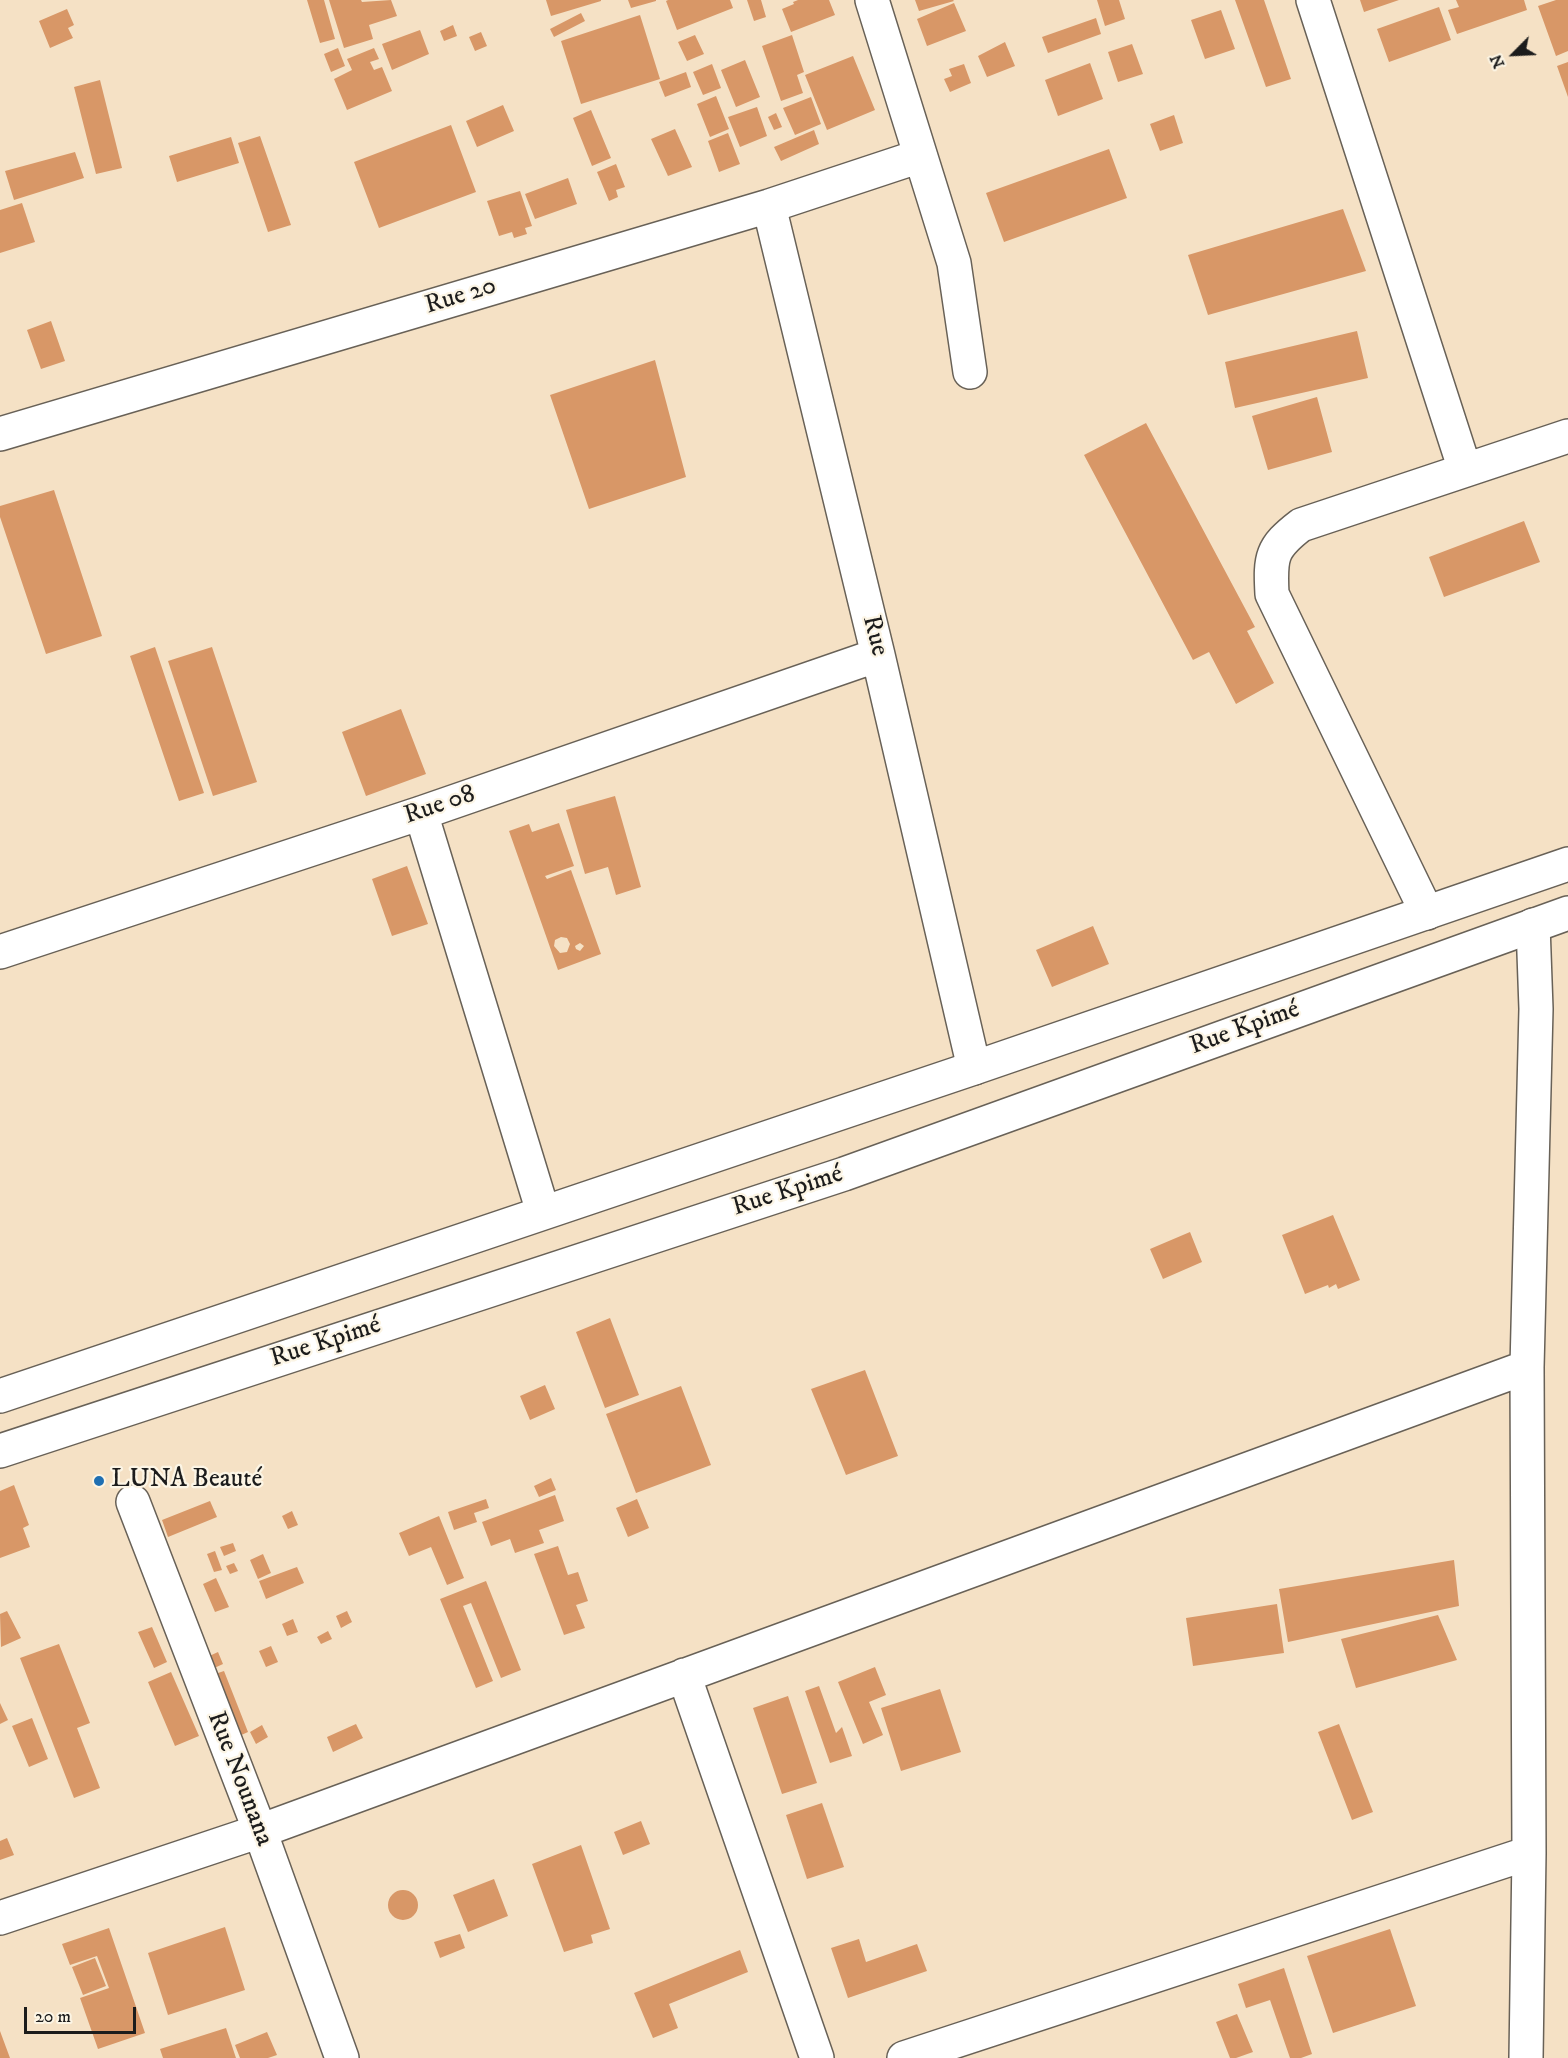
<!DOCTYPE html>
<html>
<head>
<meta charset="utf-8">
<style>
  body { margin:0 }
  #map { position:relative; width:1568px; height:2058px; overflow:hidden; background:#f5e1c5; font-family:"IM FELL DW Pica",serif }
  canvas { display:block }
  .north { position:absolute; left:1484px; top:24px; width:60px; height:60px; -webkit-text-stroke:4px #fcf5e5; paint-order:stroke; rotate:246deg; font-size:16px; font-weight:700; line-height:24px; text-align:center; color:#1c1c1c }
  .north::after { content:''; display:block; margin:auto; width:21px; height:27px; background:#1c1c1c; clip-path:polygon(50% 0,100% 100%,50% 72%,0 100%) }
  .scale { position:absolute; left:24px; top:2007px; width:112px; height:27px; box-sizing:border-box; border:3px solid #1c1c1c; border-top:0; padding-left:8px; font-size:18px; line-height:21px; white-space:nowrap; color:#1c1c1c; -webkit-text-stroke:4px #fcf5e5; paint-order:stroke }
</style>
</head>
<body>
<div id="map">
<canvas width="1568" height="2058"></canvas>
<div class="north">N</div>
<div class="scale">20 m</div>
</div>
<script>
const context = document.querySelector('canvas').getContext('2d');
context.lineJoin = 'round';
function paint(path, color) {
  context.fillStyle = color;
  context.fill(path, 'evenodd');
}
function stroke(path, color, width, dash) {
  context.strokeStyle = color;
  context.lineWidth = width;
  context.lineCap = dash ? 'butt' : 'round';
  context.setLineDash(dash || []);
  context.stroke(path);
}
function write(font, color, halo, rows, align = 'center') {
  context.font = font + ' "IM FELL DW Pica",serif';
  context.lineWidth = 4.5;
  context.setLineDash([]);
  context.textBaseline = 'middle';
  context.strokeStyle = halo;
  context.fillStyle = color;
  for (const [text, x, y, turn = 0] of rows) {
    context.save();
    context.translate(x, y);
    context.rotate((+turn || 0) * Math.PI / 180);
    context.textAlign = isNaN(turn) ? turn : align;
    if (halo) context.strokeText(text, 0, 0);
    context.fillText(text, 0, 0);
    context.restore();
  }
}
const building = new Path2D(`
  M 307,0 L 324,0 L 335,39 L 320,43 Z
  M 329,0 L 361,0 L 362,2 L 391,0 L 397,16 L 369,25 L 373,39 L 344,48 Z
  M 546,0 L 601,0 L 601,1 L 551,16 Z
  M 628,0 L 656,0 L 656,1 L 631,8 Z
  M 668,0 L 730,0 L 733,8 L 677,30 L 666,1 Z
  M 747,0 L 761,0 L 766,17 L 754,21 Z
  M 798,0 L 829,0 L 835,15 L 791,32 L 782,9 L 794,4 L 793,2 Z
  M 915,0 L 953,0 L 954,1 L 919,11 Z
  M 1097,0 L 1119,0 L 1125,19 L 1105,26 Z
  M 1235,0 L 1264,0 L 1291,79 L 1266,87 Z
  M 1360,0 L 1399,0 L 1364,12 Z
  M 1456,0 L 1524,0 L 1527,10 L 1457,34 L 1448,10 L 1459,7 Z
  M 1556,0 L 1568,0 L 1568,51 L 1556,56 L 1538,6 Z
  M 954,3 L 966,31 L 927,46 L 917,19 Z
  M 1439,7 L 1451,40 L 1389,62 L 1377,29 Z
  M 67,9 L 74,25 L 68,28 L 73,38 L 50,48 L 39,21 Z
  M 1221,10 L 1235,49 L 1205,59 L 1191,20 Z
  M 581,13 L 585,21 L 554,37 L 550,29 Z
  M 640,15 L 660,79 L 581,104 L 561,41 Z
  M 1096,18 L 1101,34 L 1048,53 L 1042,37 Z
  M 453,25 L 457,36 L 444,41 L 440,31 Z
  M 420,30 L 429,54 L 392,70 L 382,44 Z
  M 481,32 L 487,46 L 475,51 L 469,37 Z
  M 695,35 L 704,54 L 687,61 L 678,42 Z
  M 792,35 L 804,72 L 797,75 L 803,93 L 781,101 L 762,46 Z
  M 1005,42 L 1015,66 L 987,77 L 978,56 Z
  M 1132,44 L 1143,74 L 1118,82 L 1108,52 Z
  M 338,48 L 345,66 L 331,72 L 324,54 Z
  M 374,48 L 379,59 L 370,62 L 374,70 L 382,67 L 392,91 L 347,110 L 334,79 L 352,70 L 347,59 Z
  M 853,56 L 875,110 L 827,130 L 805,75 Z
  M 745,60 L 760,97 L 736,107 L 721,70 Z
  M 1568,62 L 1568,97 L 1557,66 Z
  M 1090,63 L 1103,99 L 1058,116 L 1045,80 Z
  M 712,64 L 721,88 L 703,95 L 693,72 Z
  M 964,64 L 971,83 L 950,92 L 944,79 L 952,76 L 949,69 Z
  M 686,72 L 691,87 L 665,97 L 659,82 Z
  M 100,80 L 122,168 L 96,174 L 74,87 Z
  M 716,96 L 729,129 L 710,137 L 697,104 Z
  M 811,97 L 821,124 L 795,135 L 783,108 Z
  M 503,105 L 514,131 L 477,147 L 466,121 Z
  M 757,107 L 767,136 L 740,147 L 728,117 Z
  M 591,110 L 611,158 L 592,166 L 573,118 Z
  M 776,113 L 782,127 L 774,130 L 768,117 Z
  M 1174,115 L 1183,143 L 1160,151 L 1150,124 Z
  M 451,125 L 476,192 L 379,228 L 354,162 Z
  M 675,129 L 692,167 L 668,176 L 651,139 Z
  M 814,130 L 819,144 L 781,161 L 774,147 Z
  M 728,133 L 740,164 L 719,172 L 708,141 Z
  M 260,136 L 291,225 L 268,232 L 238,143 Z
  M 231,137 L 239,163 L 177,182 L 169,156 Z
  M 1109,149 L 1127,198 L 1004,242 L 986,193 Z
  M 75,152 L 84,178 L 14,200 L 5,171 Z
  M 616,164 L 625,187 L 616,190 L 618,197 L 609,201 L 597,172 Z
  M 568,178 L 577,204 L 535,219 L 525,194 Z
  M 520,191 L 532,226 L 525,228 L 527,234 L 514,238 L 512,232 L 499,236 L 487,201 Z
  M 22,203 L 35,242 L 0,253 L 0,210 Z
  M 1343,209 L 1366,271 L 1208,315 L 1188,255 Z
  M 51,321 L 65,361 L 41,369 L 27,330 Z
  M 1357,331 L 1368,378 L 1235,408 L 1225,362 Z
  M 655,360 L 686,477 L 589,509 L 550,395 Z
  M 1317,397 L 1332,452 L 1268,470 L 1252,416 Z
  M 1146,423 L 1255,627 L 1247,631 L 1274,683 L 1236,704 L 1209,652 L 1193,660 L 1084,455 Z
  M 54,490 L 102,636 L 46,654 L 0,517 L 0,506 Z
  M 1524,521 L 1540,562 L 1444,597 L 1429,557 Z
  M 155,647 L 204,793 L 179,801 L 130,656 Z
  M 212,647 L 257,782 L 213,796 L 168,661 Z
  M 401,709 L 426,774 L 366,796 L 342,732 Z
  M 615,796 L 641,887 L 616,895 L 608,867 L 585,874 L 566,810 Z
  M 559,823 L 574,866 L 545,876 L 547,879 L 571,870 L 601,954 L 558,970 L 509,831 L 529,824 L 532,832 ZM 561,937 L 567,938 L 570,944 L 567,952 L 560,953 L 554,946 L 555,940 ZM 580,943 L 584,946 L 580,951 L 576,949 L 575,946 Z
  M 407,866 L 428,924 L 392,936 L 372,879 Z
  M 1093,926 L 1109,964 L 1052,987 L 1036,950 Z
  M 1333,1215 L 1360,1280 L 1338,1289 L 1336,1284 L 1329,1288 L 1328,1285 L 1305,1294 L 1282,1235 Z
  M 1190,1232 L 1202,1262 L 1163,1279 L 1150,1249 Z
  M 610,1318 L 639,1395 L 605,1408 L 576,1332 Z
  M 865,1370 L 898,1456 L 846,1475 L 811,1389 Z
  M 545,1385 L 555,1409 L 530,1420 L 520,1396 Z
  M 681,1386 L 711,1465 L 636,1493 L 606,1414 Z
  M 551,1478 L 556,1490 L 539,1497 L 534,1486 Z
  M 14,1485 L 29,1525 L 23,1528 L 30,1547 L 0,1558 L 0,1491 Z
  M 555,1495 L 564,1521 L 539,1530 L 544,1543 L 515,1553 L 510,1539 L 491,1546 L 482,1522 Z
  M 486,1499 L 489,1508 L 474,1513 L 477,1522 L 454,1530 L 448,1512 Z
  M 637,1499 L 649,1528 L 628,1537 L 616,1508 Z
  M 210,1501 L 217,1517 L 168,1537 L 162,1520 Z
  M 292,1511 L 298,1525 L 288,1529 L 282,1516 Z
  M 439,1516 L 464,1578 L 447,1585 L 431,1547 L 409,1556 L 399,1533 Z
  M 233,1543 L 236,1551 L 224,1556 L 220,1547 Z
  M 558,1546 L 568,1575 L 578,1572 L 588,1601 L 576,1605 L 585,1628 L 564,1635 L 534,1554 Z
  M 215,1551 L 222,1570 L 214,1572 L 207,1554 Z
  M 263,1554 L 271,1573 L 258,1579 L 250,1560 Z
  M 1454,1560 L 1459,1606 L 1288,1642 L 1279,1589 Z
  M 234,1563 L 238,1571 L 230,1574 L 226,1566 Z
  M 297,1567 L 304,1583 L 266,1599 L 259,1581 Z
  M 216,1578 L 229,1607 L 215,1612 L 203,1584 Z
  M 486,1581 L 521,1670 L 501,1678 L 471,1603 L 463,1606 L 493,1681 L 476,1688 L 440,1599 Z
  M 1277,1604 L 1284,1653 L 1193,1666 L 1186,1618 Z
  M 7,1611 L 21,1638 L 1,1647 L 0,1614 Z
  M 347,1611 L 352,1622 L 341,1628 L 336,1616 Z
  M 1438,1615 L 1457,1660 L 1356,1688 L 1341,1639 Z
  M 293,1619 L 298,1632 L 287,1636 L 282,1624 Z
  M 152,1627 L 167,1662 L 154,1668 L 138,1632 Z
  M 328,1631 L 332,1639 L 321,1644 L 317,1637 Z
  M 59,1644 L 90,1723 L 77,1728 L 100,1788 L 74,1798 L 20,1658 Z
  M 271,1646 L 278,1662 L 266,1667 L 259,1651 Z
  M 218,1652 L 223,1664 L 210,1670 L 205,1658 Z
  M 875,1667 L 886,1695 L 869,1702 L 883,1735 L 863,1744 L 838,1682 Z
  M 224,1671 L 248,1732 L 237,1737 L 212,1675 Z
  M 171,1672 L 199,1736 L 175,1746 L 148,1682 Z
  M 819,1686 L 836,1733 L 842,1727 L 852,1756 L 830,1763 L 805,1691 Z
  M 940,1689 L 961,1752 L 901,1771 L 881,1708 Z
  M 788,1696 L 817,1783 L 782,1794 L 753,1708 Z
  M 0,1703 L 8,1720 L 0,1724 Z
  M 32,1718 L 48,1759 L 29,1767 L 12,1726 Z
  M 356,1724 L 363,1738 L 333,1752 L 327,1737 Z
  M 1339,1724 L 1373,1812 L 1352,1820 L 1318,1732 Z
  M 262,1725 L 268,1737 L 256,1744 L 250,1732 Z
  M 822,1803 L 844,1867 L 807,1879 L 786,1815 Z
  M 641,1821 L 650,1844 L 623,1855 L 614,1832 Z
  M 7,1838 L 14,1855 L 0,1860 L 0,1841 Z
  M 581,1845 L 610,1929 L 591,1935 L 593,1943 L 564,1952 L 532,1864 Z
  M 494,1879 L 508,1916 L 468,1932 L 453,1895 Z
  M388 1905a15 15 0 1 1 30 0a15 15 0 1 1-30 0Z
  M 225,1927 L 245,1990 L 168,2015 L 148,1953 Z
  M 109,1928 L 145,2033 L 98,2049 L 80,1998 L 109,1988 L 97,1956 L 70,1965 L 62,1944 Z
  M 1390,1929 L 1416,2006 L 1333,2033 L 1307,1956 Z
  M 460,1934 L 465,1948 L 440,1958 L 434,1942 Z
  M 859,1939 L 866,1962 L 917,1944 L 927,1971 L 848,1998 L 831,1948 Z
  M 740,1950 L 748,1972 L 669,2004 L 678,2028 L 653,2038 L 634,1993 Z
  M 95,1958 L 106,1986 L 83,1995 L 72,1967 Z
  M 1284,1968 L 1312,2054 L 1301,2058 L 1290,2058 L 1270,2000 L 1246,2008 L 1238,1984 Z
  M 1237,2014 L 1253,2052 L 1236,2058 L 1230,2058 L 1216,2022 Z
  M 226,2028 L 236,2058 L 163,2058 L 160,2049 Z
  M 0,2032 L 0,2031 L 10,2058 L 0,2058 Z
  M 267,2032 L 277,2055 L 268,2058 L 240,2058 L 235,2045 Z`);
const minor = new Path2D(`
  M 872,0 L 954,263 L 970,372
  M 1313,0 L 1465,470
  M 769,206 L 878,655 L 974,1068
  M 0,434 L 769,206 L 920,156
  M 421,813 L 543,1212
  M 1427,913 L 1272,594 C 1270,557 1271,548 1301,525 L 1568,436
  M 0,952 L 421,813 L 878,655
  M 133,1502 L 260,1831 L 342,2058
  M 684,1675 L 817,2058
  M 0,1918 L 260,1831 L 1527,1367
  M 904,2058 L 1529,1853
  M 1526,2058 L 1529,1853 L 1527,1367 L 1536,1009 L 1533,925`);
const major = new Path2D(`
  M 0,1396 L 974,1068 L 1568,864
  M 0,1451 L 844,1174 L 1568,913`);
const markers = [
  [99,1481,6,"#1f6fb2"]
];
const streetNames = [
  ["Rue 20",461,297,-17],
  ["Rue",874,636,76],
  ["Rue 08",440,806,-19],
  ["Rue Kpimé",1245,1029,-20],
  ["Rue Kpimé",788,1192,-18],
  ["Rue Kpimé",326,1343,-18],
  ["Rue Nounana",239,1779,69]
];
const poiNames = [
  ["LUNA Beauté",111,1481]
];
paint(building, '#d89767');
stroke(minor, '#686157', 36);
stroke(major, '#686157', 36);
stroke(minor, '#fff', 33);
stroke(major, '#fff', 33);
for (const [x, y, r, color] of markers) {
  const dot = new Path2D();
  dot.arc(x, y, r, 0, 2 * Math.PI);
  context.fillStyle = color;
  context.fill(dot);
  stroke(dot, '#fcf5e5', 2);
}
write('26px', '#1c1c1c', '#fcf5e5', streetNames);
write('26px', '#1c1c1c', '#fcf5e5', poiNames, 'left');
</script>
</body>
</html>
